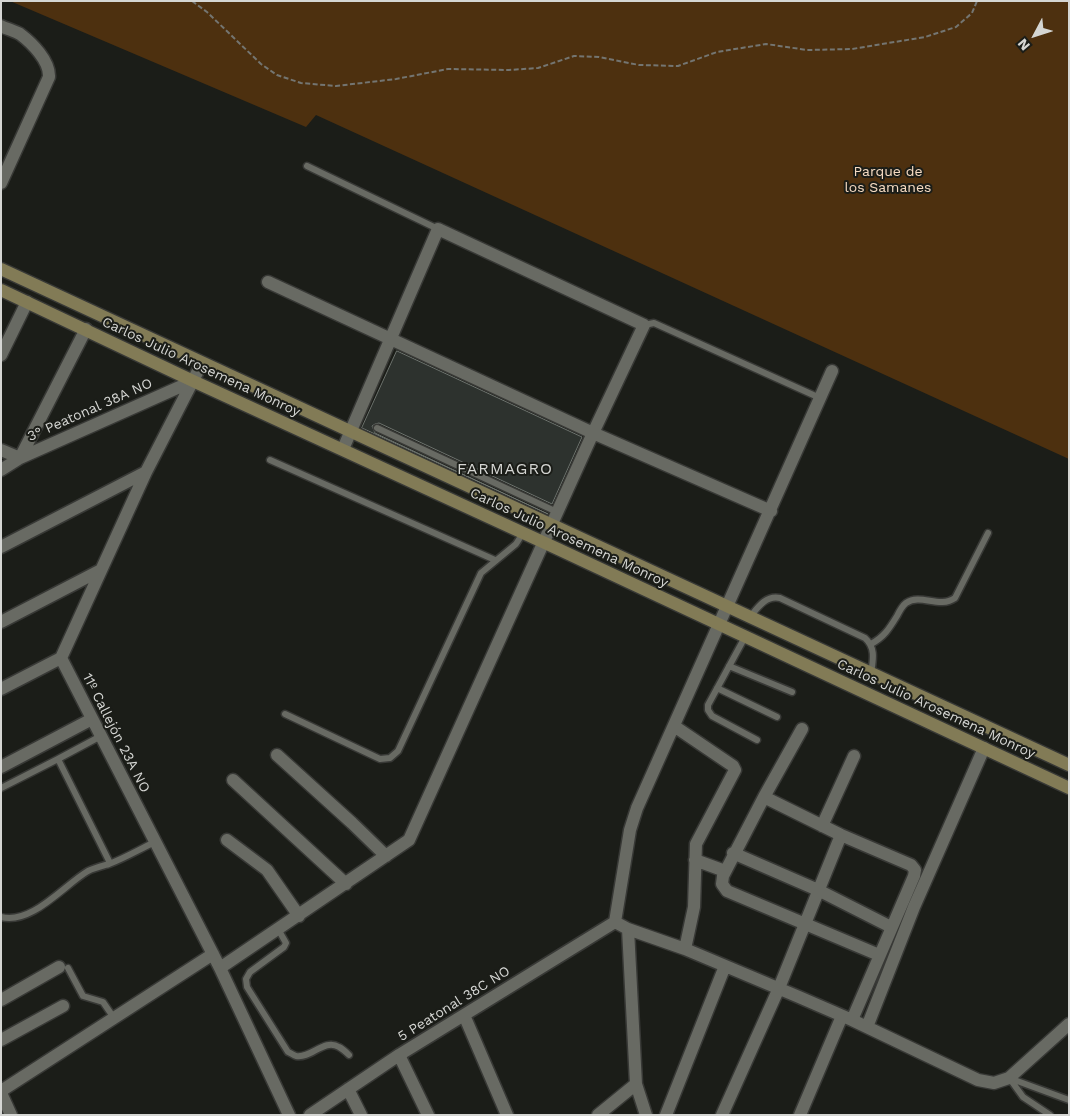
<!DOCTYPE html>
<html>
<head>
<meta charset="utf-8">
<style>
  body { margin:0 }
  #map { position:relative; width:1070px; height:1116px; overflow:hidden; background:#1b1d18; font-family:"Work Sans",sans-serif }
  canvas { display:block }
  .frame { position:absolute; inset:0; border:2px solid #d5d6d3; pointer-events:none }
  .north { position:absolute; left:1010px; top:10px; width:50px; height:50px; -webkit-text-stroke:4px #1b1d18; paint-order:stroke; rotate:230deg; font-size:14px; font-weight:700; line-height:20px; text-align:center; color:#d5d6d3 }
  .north::after { content:''; display:block; margin:auto; width:18px; height:22px; background:#d5d6d3; clip-path:polygon(50% 0,100% 100%,50% 72%,0 100%) }
</style>
</head>
<body>
<div id="map">
<canvas width="1070" height="1116"></canvas>
<div class="frame"></div>
<div class="north">N</div>
</div>
<script>
const context = document.querySelector('canvas').getContext('2d');
context.lineJoin = 'round';
function paint(path, color) {
  context.fillStyle = color;
  context.fill(path, 'evenodd');
}
function stroke(path, color, width, dash) {
  context.strokeStyle = color;
  context.lineWidth = width;
  context.lineCap = dash ? 'butt' : 'round';
  context.setLineDash(dash || []);
  context.stroke(path);
}
function write(font, color, halo, rows, align = 'center') {
  context.font = font + ' "Work Sans",sans-serif';
  context.lineWidth = 4;
  context.setLineDash([]);
  context.textBaseline = 'middle';
  context.strokeStyle = halo;
  context.fillStyle = color;
  for (const [text, x, y, turn = 0] of rows) {
    context.save();
    context.translate(x, y);
    context.rotate((+turn || 0) * Math.PI / 180);
    context.textAlign = isNaN(turn) ? turn : align;
    if (halo) context.strokeText(text, 0, 0);
    context.fillText(text, 0, 0);
    context.restore();
  }
}
const green = new Path2D(`
  M 10,1 L 1069,1 L 1069,459 L 316,115 L 306,127 Z`);
const building = new Path2D(`
  M 397,351 L 582,437 L 552,504 L 379,423 L 375,424 L 372,426 L 375,433 L 548,514 L 362,428 Z`);
const path = new Path2D(`
  M 192,1 L 207,12 L 261,64 L 277,75 L 301,83 L 336,86 L 396,79 L 448,69 L 509,70 L 538,68 L 574,56 L 599,57 L 639,65 L 678,66 L 717,52 L 766,44 L 807,50 L 852,49 L 925,37 L 956,27 L 972,13 L 977,1`);
const lane = new Path2D(`
  M 307,166 L 438,229
  M 644,325 L 654,323 L 820,398
  M 377,428 L 557,512
  M 270,460 L 495,560
  M 750,617 C 758,607 766,595 780,598 L 865,638 C 876,648 873,660 871,674
  M 745,637 L 708,705 L 708,710 L 712,716 L 757,740
  M 871,644 C 884,637 889,629 897,616 C 899,612 902,606 906,603 C 921,593 939,609 955,598 L 988,533
  M 729,666 L 792,692
  M 717,688 L 777,717
  M 285,714 L 380,759 L 390,758 L 398,751 L 481,573 L 516,544 L 523,533
  M 101,736 L 58,759 L 110,863
  M 1,788 L 58,759
  M 1,917 C 32,925 64,885 88,871 C 94,868 102,866 109,864 C 125,858 140,849 155,842
  M 278,929 L 286,943 L 284,947 L 250,972 L 246,979 L 247,987 L 288,1052 C 291,1053 293,1055 296,1056 C 311,1059 324,1038 339,1047 C 343,1049 346,1052 349,1055
  M 68,968 L 83,996 L 103,1002 L 114,1018
  M 1009,1078 L 1069,1100
  M 1010,1079 L 1023,1097 L 1050,1115`);
const street = new Path2D(`
  M 1,26 C 7,29 15,31 20,34 C 32,43 50,61 49,77 L 1,183
  M 268,282 L 593,433 L 771,511
  M 1,355 L 27,302
  M 202,363 L 146,472 L 61,658 L 220,968 L 289,1115
  M 832,371 L 637,808 L 630,830 L 615,922 L 628,929 L 685,949 L 799,997 L 852,1020 L 978,1080 L 994,1083 L 1009,1078 L 1069,1024
  M 1,450 L 20,458 L 86,329
  M 1,470 L 20,458 L 193,381
  M 1,547 L 146,472
  M 1,622 L 101,570
  M 1,689 L 61,658
  M 674,726 L 733,766 L 735,770 L 696,844 L 694,907 L 685,949
  M 802,729 L 764,797 L 723,876 L 722,884 L 727,891 L 879,955
  M 277,755 L 352,823 L 386,856
  M 1,767 L 92,719
  M 233,780 L 346,884
  M 764,797 L 841,835 L 911,865 L 915,870 L 914,876 L 852,1020
  M 822,826 L 854,756
  M 227,840 L 267,870 L 299,916
  M 733,853 L 818,890 L 891,927
  M 695,860 L 725,871
  M 628,929 L 636,1084 L 646,1115
  M 220,968 L 409,840 L 593,433 L 644,325 L 438,229 L 343,449
  M 1,1000 L 59,967
  M 464,1015 L 507,1115
  M 867,1027 L 914,907 L 984,748
  M 1,1040 L 63,1006
  M 399,1055 L 428,1115
  M 348,1089 L 361,1115
  M 1,1091 L 213,954
  M 1,1093 L 11,1115
  M 310,1115 L 399,1055 L 615,922
  M 598,1115 L 636,1084
  M 666,1115 L 725,966
  M 722,1115 L 779,988 L 841,835
  M 800,1115 L 842,1016`);
const secondary = new Path2D(`
  M 1,269 L 1069,765
  M 1,290 L 193,381 L 558,549 L 1069,788`);
const parkNames = [
  ["Parque de",888,172],
  ["los Samanes",888,188]
];
const streetNames = [
  ["Carlos Julio Arosemena Monroy",201,367,25],
  ["3° Peatonal 38A NO",90,410,-24],
  ["Carlos Julio Arosemena Monroy",569,538,25],
  ["Carlos Julio Arosemena Monroy",936,709,25],
  ["11º Callejón 23A NO",116,733,63],
  ["5 Peatonal 38C NO",454,1004,-32]
];
const quarterNames = [
  ["FARMAGRO",505,469]
];
paint(green, '#4d300f');
paint(building, '#2d322e');
stroke(building, '#6e746f', 1);
stroke(lane, '#383936', 9);
stroke(street, '#383936', 15);
stroke(secondary, '#383936', 15);
stroke(path, '#747571', 2, [5, 2.5]);
stroke(lane, '#686a63', 6);
stroke(street, '#686a63', 12);
stroke(secondary, '#827b56', 12);
write('14px', '#f6dbc2', '#1b1d18', parkNames);
write('14px', '#d5d6d3', '#1b1d18', streetNames);
context.letterSpacing = '1px';
write('16px', '#d5d6d3', '#1b1d18', quarterNames);
context.letterSpacing = '0px';
</script>
</body>
</html>
